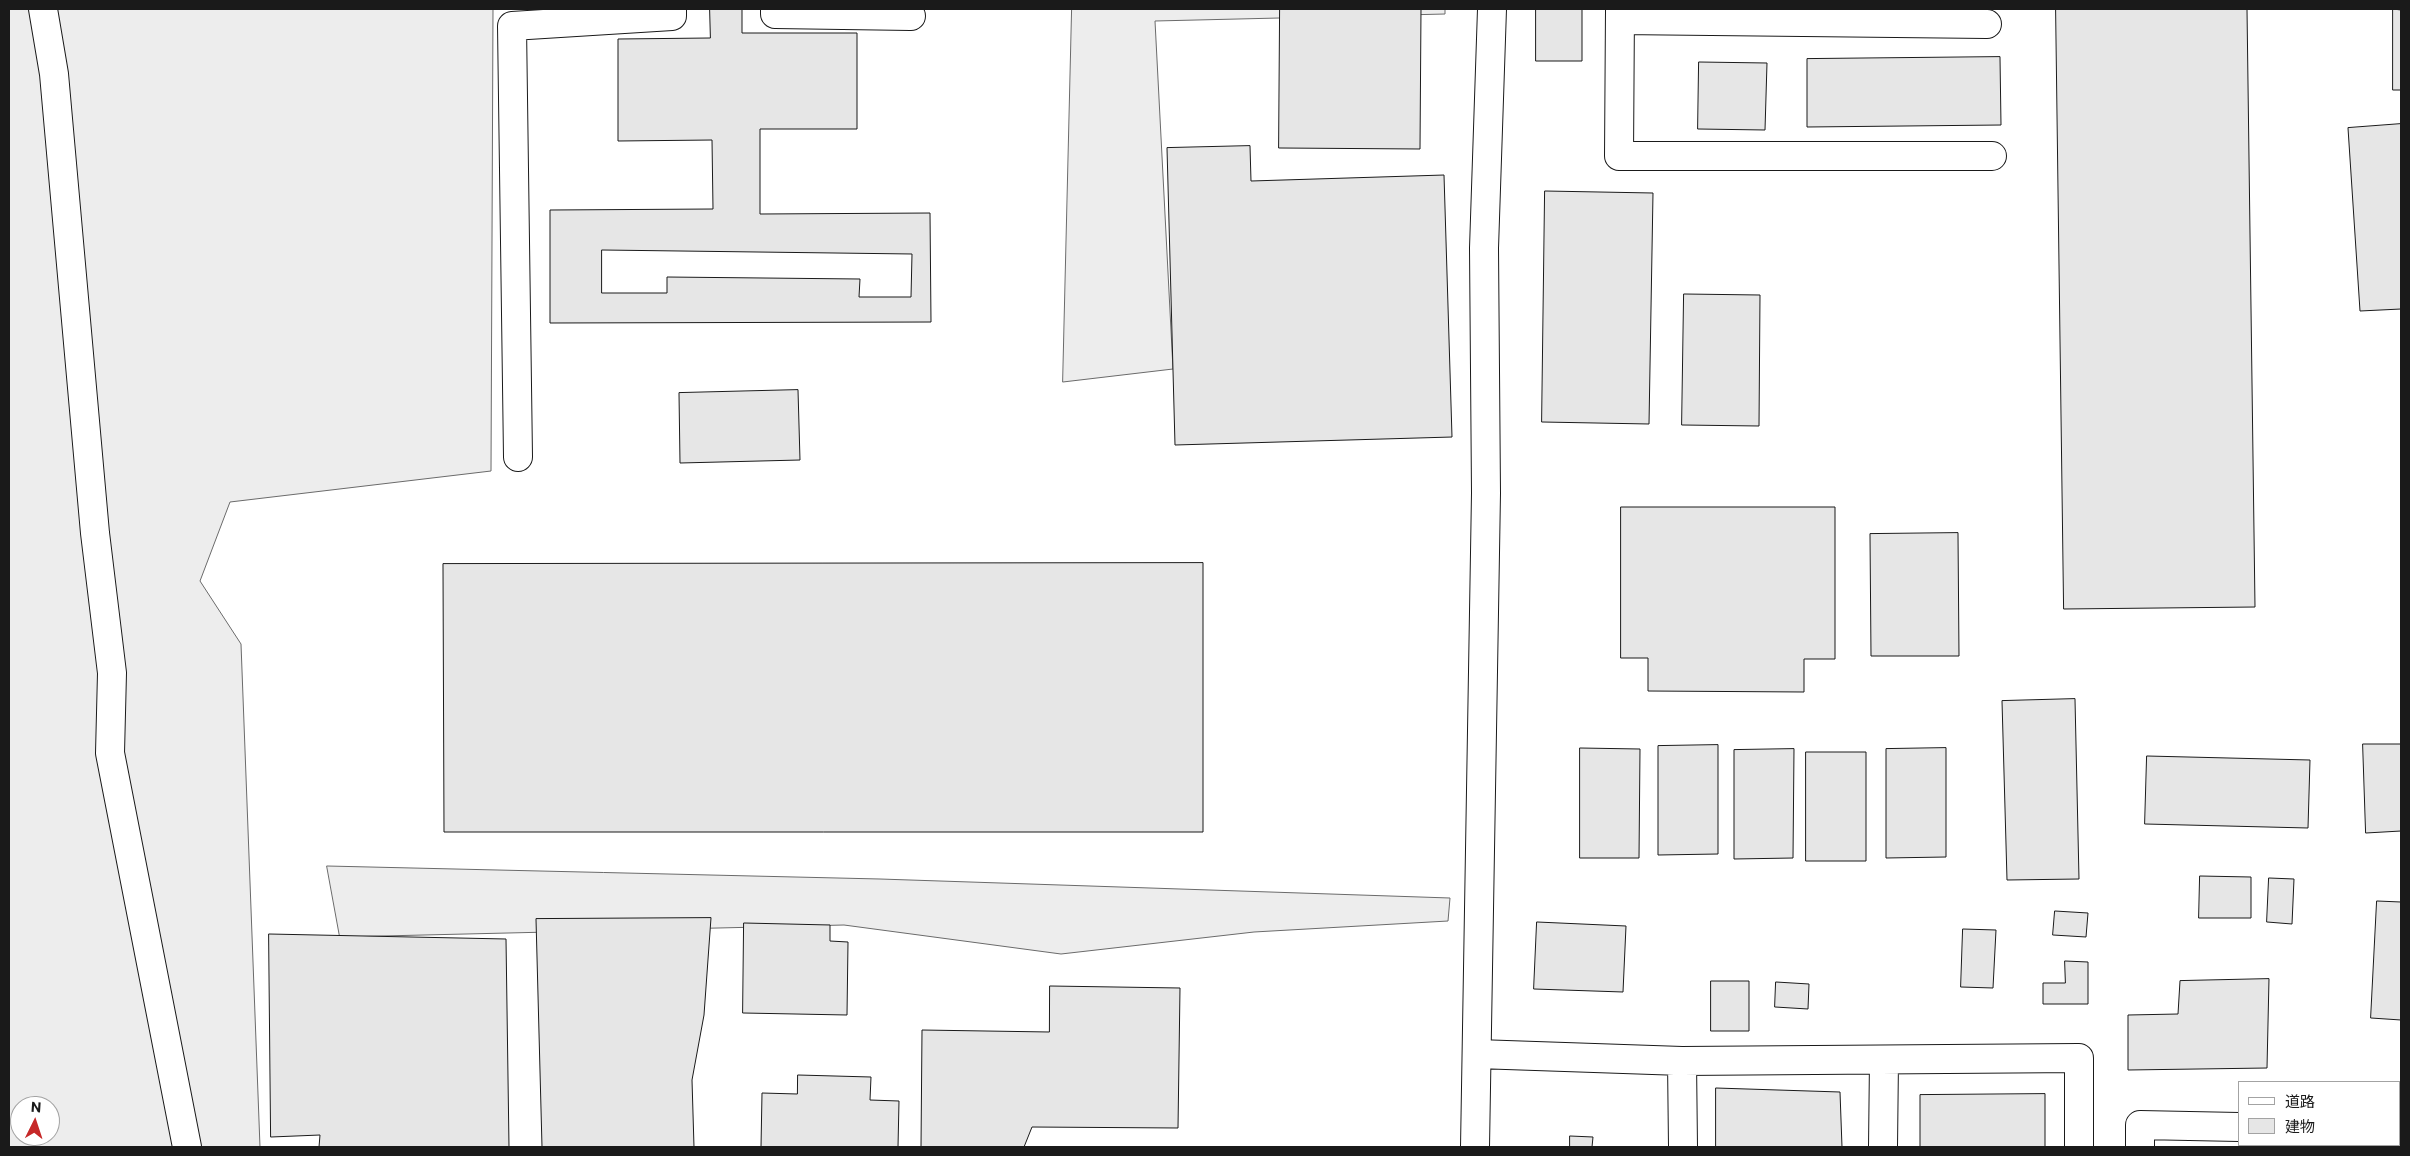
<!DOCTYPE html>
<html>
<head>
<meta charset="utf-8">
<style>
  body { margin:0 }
  #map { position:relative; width:2410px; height:1156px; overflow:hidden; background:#fff; font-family:Commissioner,"Noto Sans JP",sans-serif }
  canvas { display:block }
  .frame { position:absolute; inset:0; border:10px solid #1a1a1a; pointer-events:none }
  .legend { position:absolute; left:2238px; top:1081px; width:162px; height:65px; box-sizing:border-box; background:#fff; border:1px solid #a3a3a3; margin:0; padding:6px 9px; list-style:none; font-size:15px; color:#1a1a1a }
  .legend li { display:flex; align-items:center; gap:10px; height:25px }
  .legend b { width:25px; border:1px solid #a3a3a3 }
  .north { position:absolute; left:10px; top:1096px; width:50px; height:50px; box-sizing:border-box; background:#fff; border:1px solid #a3a3a3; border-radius:50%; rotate:4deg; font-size:14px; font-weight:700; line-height:20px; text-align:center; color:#1a1a1a }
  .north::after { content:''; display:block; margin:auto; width:18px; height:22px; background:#c62828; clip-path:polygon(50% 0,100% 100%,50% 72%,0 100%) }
</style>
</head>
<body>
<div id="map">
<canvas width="2410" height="1156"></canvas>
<div class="frame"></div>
<ul class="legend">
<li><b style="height:6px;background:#fff"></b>道路</li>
<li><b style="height:14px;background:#e6e6e6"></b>建物</li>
</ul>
<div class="north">N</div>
</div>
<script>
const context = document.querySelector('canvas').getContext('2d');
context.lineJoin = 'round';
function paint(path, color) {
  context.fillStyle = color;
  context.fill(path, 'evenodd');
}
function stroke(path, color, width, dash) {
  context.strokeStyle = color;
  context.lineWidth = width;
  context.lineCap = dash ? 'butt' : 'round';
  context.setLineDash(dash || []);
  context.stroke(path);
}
const built = new Path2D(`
  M 9,9 L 493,9 L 491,471 L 230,502 L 200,581 L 241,644 L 260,1147 L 9,1147 ZM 20,1106 L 50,1106 L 50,1136 L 20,1136 Z
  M 1072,9 L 1445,9 L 1445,14 L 1155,21 L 1173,369 L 1063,382 Z
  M 327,866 L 880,879 L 1450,898 L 1448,921 L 1254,932 L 1061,954 L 844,925 L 340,937 Z`);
const building = new Path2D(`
  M 710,9 L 742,9 L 742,33 L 857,33 L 857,129 L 760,129 L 760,214 L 930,213 L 931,322 L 550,323 L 550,210 L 713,209 L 712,140 L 618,141 L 618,39 L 710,38 ZM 602,250 L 912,254 L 911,297 L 859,297 L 860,279 L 667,277 L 667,293 L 602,293 Z
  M 1280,9 L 1421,9 L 1420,149 L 1279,148 Z
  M 1536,9 L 1582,9 L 1582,61 L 1536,61 Z
  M 2056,9 L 2247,9 L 2255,607 L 2064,609 Z
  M 2393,9 L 2401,10 L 2401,90 L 2393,90 Z
  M 2000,57 L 2001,125 L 1807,127 L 1807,59 Z
  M 1699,62 L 1767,63 L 1765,130 L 1698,129 Z
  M 2401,124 L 2401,309 L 2360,311 L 2348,128 Z
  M 1250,146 L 1251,181 L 1444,175 L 1452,437 L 1175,445 L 1167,148 Z
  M 1545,191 L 1653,193 L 1649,424 L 1542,422 Z
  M 1684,294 L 1760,295 L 1759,426 L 1682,425 Z
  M 798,390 L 800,460 L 680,463 L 679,393 Z
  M 1621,507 L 1835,507 L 1835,659 L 1804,659 L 1804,692 L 1648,691 L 1648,658 L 1621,658 Z
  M 1958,533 L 1959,656 L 1871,656 L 1870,534 Z
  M 1203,563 L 1203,832 L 444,832 L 443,564 Z
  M 2075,699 L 2079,879 L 2007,880 L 2002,701 Z
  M 2363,744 L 2401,744 L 2401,831 L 2366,833 Z
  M 1718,745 L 1718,854 L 1658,855 L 1658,746 Z
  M 1580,748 L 1640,749 L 1639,858 L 1580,858 Z
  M 1946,748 L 1946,857 L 1886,858 L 1886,749 Z
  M 1794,749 L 1793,858 L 1734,859 L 1734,750 Z
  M 1806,752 L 1866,752 L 1866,861 L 1806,861 Z
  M 2147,756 L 2310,760 L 2308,828 L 2145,824 Z
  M 2200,876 L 2251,877 L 2251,918 L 2199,918 Z
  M 2269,878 L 2294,879 L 2292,924 L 2267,922 Z
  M 2377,901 L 2401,902 L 2401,1020 L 2371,1018 Z
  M 2055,911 L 2088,913 L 2086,937 L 2053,935 Z
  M 711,918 L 704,1015 L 692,1080 L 694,1147 L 542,1147 L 536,919 Z
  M 1537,922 L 1626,926 L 1623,992 L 1534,989 Z
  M 744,923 L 830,925 L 830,941 L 848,942 L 847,1015 L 743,1013 Z
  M 1963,929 L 1996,930 L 1993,988 L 1961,987 Z
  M 269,934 L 506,939 L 509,1147 L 319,1147 L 320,1135 L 271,1137 Z
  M 2065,961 L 2088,962 L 2088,1004 L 2043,1004 L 2043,983 L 2065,983 Z
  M 2269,979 L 2267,1068 L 2128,1070 L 2128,1015 L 2178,1014 L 2180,981 Z
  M 1711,981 L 1749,981 L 1749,1031 L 1711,1031 Z
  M 1776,982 L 1809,984 L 1808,1009 L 1775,1007 Z
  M 1050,986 L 1180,988 L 1178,1128 L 1032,1127 L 1024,1147 L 921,1147 L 922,1030 L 1049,1032 Z
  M 798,1075 L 871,1077 L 870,1100 L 899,1101 L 898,1147 L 761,1147 L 762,1093 L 797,1094 Z
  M 1716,1088 L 1840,1092 L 1842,1147 L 1716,1147 Z
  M 2045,1094 L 2045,1147 L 1920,1147 L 1920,1095 Z
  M 1570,1136 L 1593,1137 L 1592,1147 L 1570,1147 Z`);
const minor = new Path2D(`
  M 43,9 L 54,74 L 95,533 L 112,673 L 110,753 L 187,1147
  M 775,9 L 775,14 L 911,16
  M 1620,9 L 1619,156 L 1992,156
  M 1620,20 L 1987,24
  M 518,457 L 512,26 L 672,16 L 672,9
  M 1477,1054 L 1682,1061 L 2079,1058 L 2079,1147
  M 1682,1061 L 1683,1147
  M 2399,1131 L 2401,1131
  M 1475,1147 L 1486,493 L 1484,248 L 1492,9
  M 1883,1147 L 1884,1060
  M 2140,1147 L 2140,1125 L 2239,1127
  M 2321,1147 L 2321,1145`);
paint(built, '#ededed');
stroke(built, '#6a6a6a', 1);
paint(building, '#e6e6e6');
stroke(building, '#1a1a1a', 1);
stroke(minor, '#1a1a1a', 30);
stroke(minor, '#fff', 28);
</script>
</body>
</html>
